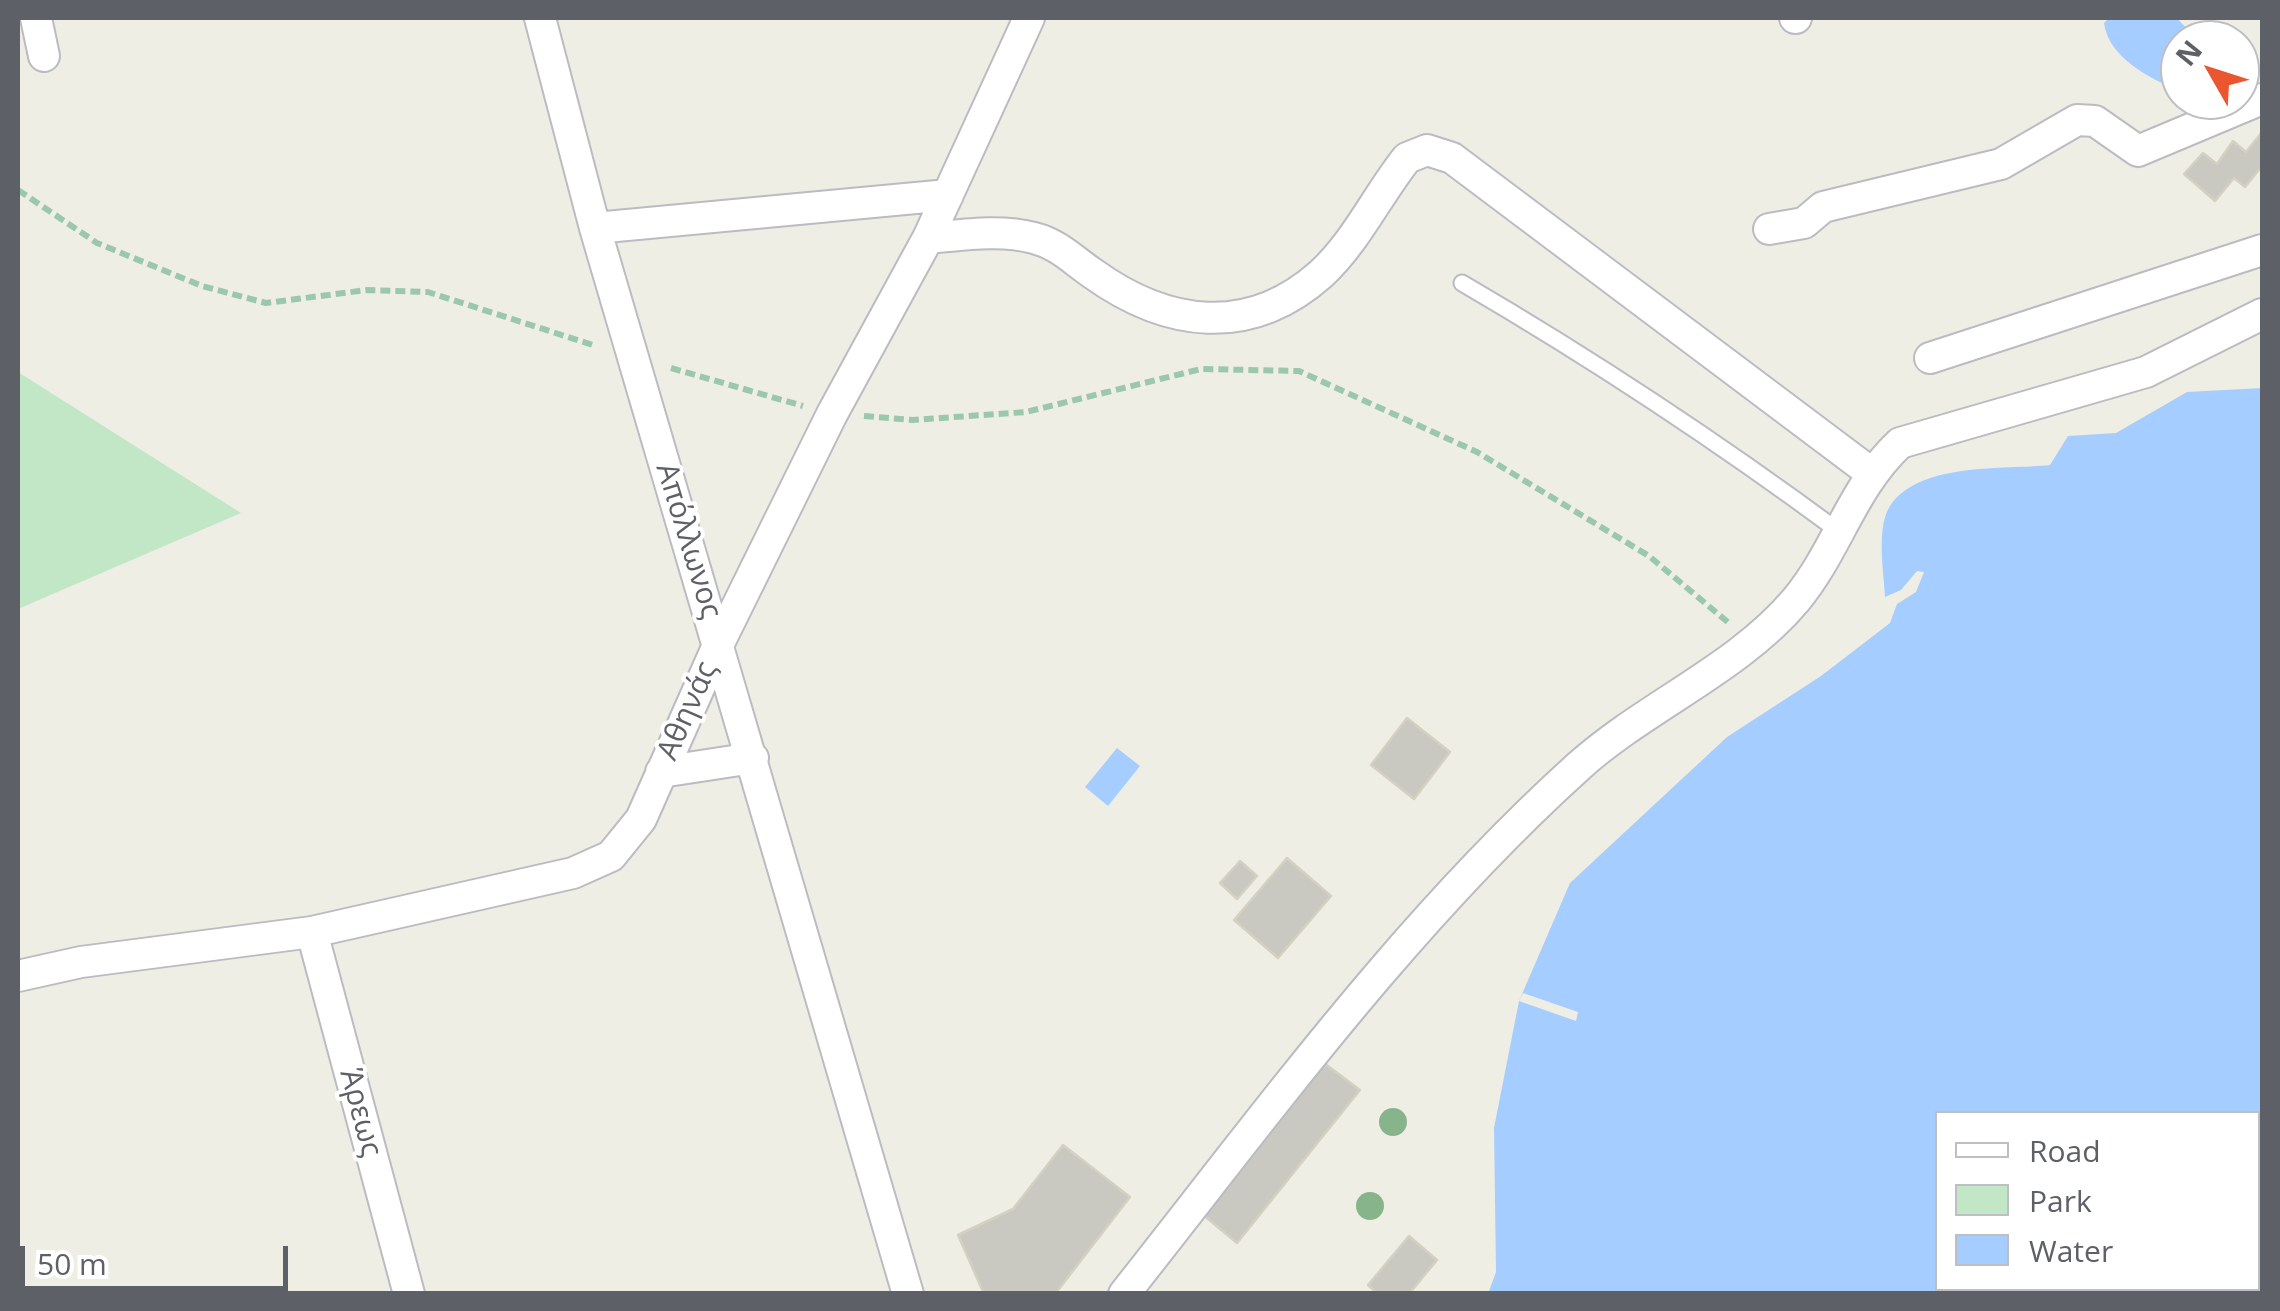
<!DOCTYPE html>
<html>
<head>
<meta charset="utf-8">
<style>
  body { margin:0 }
  #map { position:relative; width:2280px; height:1311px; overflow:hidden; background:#efeee5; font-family:"Open Sans",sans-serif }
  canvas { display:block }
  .frame { position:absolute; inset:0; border:20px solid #5d6066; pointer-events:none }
  .legend { position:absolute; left:1935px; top:1111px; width:325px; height:180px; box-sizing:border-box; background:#fff; border:2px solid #bebfc2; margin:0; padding:12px 18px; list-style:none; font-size:30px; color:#5d6066 }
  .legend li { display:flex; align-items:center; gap:20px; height:50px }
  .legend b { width:50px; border:2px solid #bebfc2 }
  .north { position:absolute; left:2160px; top:20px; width:100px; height:100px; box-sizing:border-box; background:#fff; border:2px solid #bebfc2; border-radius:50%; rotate:309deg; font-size:28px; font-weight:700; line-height:40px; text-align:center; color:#5d6066 }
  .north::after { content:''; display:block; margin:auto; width:35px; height:45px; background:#ea5630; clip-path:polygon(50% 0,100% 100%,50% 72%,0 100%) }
  .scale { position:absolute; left:20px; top:1246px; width:268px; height:45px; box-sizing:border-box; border:5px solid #5d6066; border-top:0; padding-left:12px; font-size:30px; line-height:35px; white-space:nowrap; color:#5d6066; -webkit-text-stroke:8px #fff; paint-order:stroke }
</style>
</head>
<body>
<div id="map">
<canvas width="2280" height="1311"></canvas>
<div class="frame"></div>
<ul class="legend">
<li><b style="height:12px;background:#fff"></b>Road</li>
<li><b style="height:28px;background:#c2e7c6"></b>Park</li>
<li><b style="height:28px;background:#a6cdff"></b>Water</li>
</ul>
<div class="north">N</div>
<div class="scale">50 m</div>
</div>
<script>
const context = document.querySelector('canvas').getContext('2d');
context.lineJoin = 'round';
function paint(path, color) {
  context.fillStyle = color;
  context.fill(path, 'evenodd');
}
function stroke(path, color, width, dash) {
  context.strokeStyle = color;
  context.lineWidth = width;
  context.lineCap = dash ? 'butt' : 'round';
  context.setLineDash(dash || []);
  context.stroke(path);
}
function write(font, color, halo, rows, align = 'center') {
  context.font = font + ' "Open Sans",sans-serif';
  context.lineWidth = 8;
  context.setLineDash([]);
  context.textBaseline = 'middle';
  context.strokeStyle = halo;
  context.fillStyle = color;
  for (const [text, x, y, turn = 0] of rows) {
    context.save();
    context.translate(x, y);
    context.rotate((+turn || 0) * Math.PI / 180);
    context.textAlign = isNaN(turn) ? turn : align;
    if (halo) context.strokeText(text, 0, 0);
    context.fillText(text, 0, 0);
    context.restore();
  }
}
const green = new Path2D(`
  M 18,372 L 241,513 L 18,609 Z`);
const water = new Path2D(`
  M 2109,18 L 2177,18 L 2197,40 L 2180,40 L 2180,85 L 2176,89 C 2148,78 2108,56 2104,23 Z
  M 2262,388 L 2262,1293 L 1488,1294 L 1496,1272 L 1494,1128 L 1519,1001 L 1570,883 L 1727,737 L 1821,676 L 1890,623 L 1897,604 L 1916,592 L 1924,572 L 1917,571 L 1901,590 L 1885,597 C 1884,571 1875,525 1892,503 C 1924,462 2003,470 2050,465 L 2068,436 L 2116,433 L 2187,392 ZM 1938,1114 L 2258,1114 L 2258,1288 L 1938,1288 Z
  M 1117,748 L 1140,766 L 1108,806 L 1085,787 Z`);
const pier = new Path2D(`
  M 1523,993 L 1578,1012 L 1576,1021 L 1519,1001 Z`);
const building = new Path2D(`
  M 2262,132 L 2262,166 L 2245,187 L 2234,178 L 2215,201 L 2184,174 L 2203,153 L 2217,164 L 2233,141 L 2246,152 Z
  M 1407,718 L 1450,752 L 1414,799 L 1371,765 Z
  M 1287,858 L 1331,896 L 1278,958 L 1234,920 Z
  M 1240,861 L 1257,876 L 1237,899 L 1220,883 Z
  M 1320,1060 L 1360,1090 L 1237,1243 L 1196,1209 Z
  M 1063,1145 L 1130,1197 L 1055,1294 L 984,1294 L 958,1235 L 1013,1209 Z
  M 1409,1236 L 1437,1260 L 1409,1294 L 1378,1294 L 1368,1285 Z`);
const path = new Path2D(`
  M 18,190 L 97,243 L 202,286 L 266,303 L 367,290 L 428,292 L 596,346
  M 671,368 L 803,406
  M 864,416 L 913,420 L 1026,412 L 1201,369 L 1299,371 L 1477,452 L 1649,556 L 1730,624`);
const lane = new Path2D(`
  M 1462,283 C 1594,360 1718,442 1841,533`);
const street = new Path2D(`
  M 36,18 L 44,56
  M 540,18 L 595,228 L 908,1294
  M 1795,18 L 1796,18
  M 595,228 L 948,195
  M 1769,229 L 1804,223 L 1823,207 L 2001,164 L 2077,120 L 2095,121 L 2138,151 L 2262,99
  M 928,238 C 963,235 1000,229 1034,238 C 1058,244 1073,260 1092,273 C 1167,327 1249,338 1321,274 C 1356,242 1378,194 1407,158 L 1427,150 L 1452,158 L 1870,472
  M 1930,358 L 2262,250
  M 661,772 L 753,758
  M 312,932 L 409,1294
  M 18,976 L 81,962 L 312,932 L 573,873 L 611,856 L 641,819 L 719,643 L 832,414 L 928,238 L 1029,18
  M 1124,1294 C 1268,1112 1406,922 1579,766 C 1646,706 1738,669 1796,600 C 1838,549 1851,489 1900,443 L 2146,372 L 2262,314`);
const trees = [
  [1393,1122],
  [1370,1206]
];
const streetNames = [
  ["Απόλλωνος",688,541,73],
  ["Αθηνάς",688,711,-66],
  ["Άρεως",360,1113,75]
];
paint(green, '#c2e7c6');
paint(water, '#a6cdff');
paint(pier, '#efeee5');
paint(building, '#cac9c1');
stroke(building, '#d4d1c3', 2.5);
stroke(lane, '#babcc1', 19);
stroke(street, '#babcc1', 34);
stroke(path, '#9bc8ad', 6, [10, 5]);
stroke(lane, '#fff', 15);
stroke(street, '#fff', 30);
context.fillStyle = '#88b48b';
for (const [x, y] of trees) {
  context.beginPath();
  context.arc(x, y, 14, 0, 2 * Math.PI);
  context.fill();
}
write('30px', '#5d6066', '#fff', streetNames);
</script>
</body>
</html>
